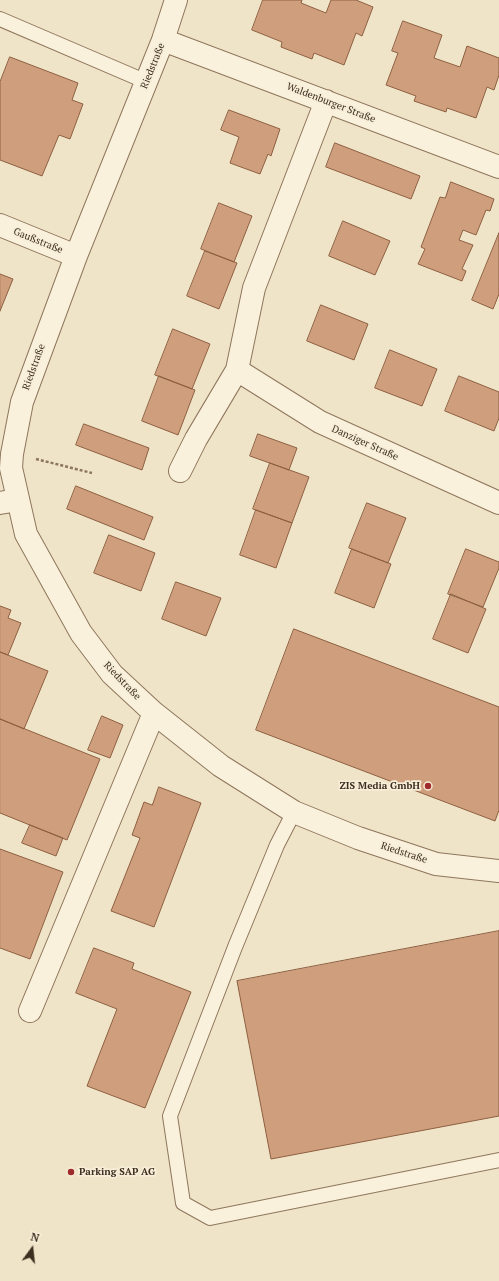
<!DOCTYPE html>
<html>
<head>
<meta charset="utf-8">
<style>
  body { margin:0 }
  #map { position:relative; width:499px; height:1281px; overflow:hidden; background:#f0e4c8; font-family:"PT Serif",serif }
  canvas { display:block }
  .north { position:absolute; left:12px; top:1229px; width:40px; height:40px; -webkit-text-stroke:3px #f7eed8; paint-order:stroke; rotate:15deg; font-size:11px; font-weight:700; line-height:16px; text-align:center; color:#3d2e20 }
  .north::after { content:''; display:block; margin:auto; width:14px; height:18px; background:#3d2e20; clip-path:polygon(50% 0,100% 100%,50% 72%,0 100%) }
</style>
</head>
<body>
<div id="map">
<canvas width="499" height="1281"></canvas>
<div class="north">N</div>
</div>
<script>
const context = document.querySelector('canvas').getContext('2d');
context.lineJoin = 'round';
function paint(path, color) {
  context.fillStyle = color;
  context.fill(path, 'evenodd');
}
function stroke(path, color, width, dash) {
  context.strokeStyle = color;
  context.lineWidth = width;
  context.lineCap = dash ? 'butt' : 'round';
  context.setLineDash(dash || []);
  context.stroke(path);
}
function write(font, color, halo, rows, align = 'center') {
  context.font = font + ' "PT Serif",serif';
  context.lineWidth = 3.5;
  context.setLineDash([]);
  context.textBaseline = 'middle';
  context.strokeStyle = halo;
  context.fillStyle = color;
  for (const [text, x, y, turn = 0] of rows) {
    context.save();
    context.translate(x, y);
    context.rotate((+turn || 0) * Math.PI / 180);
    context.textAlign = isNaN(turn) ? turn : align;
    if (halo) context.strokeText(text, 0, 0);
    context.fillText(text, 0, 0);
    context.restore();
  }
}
const building = new Path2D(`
  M 263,0 L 302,0 L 301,3 L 326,13 L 331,0 L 356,0 L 373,7 L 362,36 L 356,33 L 344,65 L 314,53 L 312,59 L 281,47 L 282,42 L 252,30 Z
  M 403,21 L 442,35 L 434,58 L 460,67 L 467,46 L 499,58 L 499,75 L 494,90 L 487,87 L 476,118 L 447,108 L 446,112 L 414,101 L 416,96 L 386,85 L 398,53 L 392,51 Z
  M 10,57 L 78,83 L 72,100 L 83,104 L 70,139 L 59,135 L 42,176 L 0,160 L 0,82 Z
  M 229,110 L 280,129 L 271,156 L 268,154 L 260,174 L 230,163 L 239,137 L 221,130 Z
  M 335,143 L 420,176 L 411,199 L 326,167 Z
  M 451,182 L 494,199 L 490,211 L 486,210 L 476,235 L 463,230 L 459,240 L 473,245 L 462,269 L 466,271 L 462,281 L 418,264 L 425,249 L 421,247 L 440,197 L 445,198 Z
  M 219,203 L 252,216 L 234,262 L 201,249 Z
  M 343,221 L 390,241 L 375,275 L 329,256 Z
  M 499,233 L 499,294 L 493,309 L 472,300 Z
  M 205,251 L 237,263 L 219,309 L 187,296 Z
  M 0,274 L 13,279 L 0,311 Z
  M 321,305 L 368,324 L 354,360 L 307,341 Z
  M 173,329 L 210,344 L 192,389 L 155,375 Z
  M 390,350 L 437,369 L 422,406 L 375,388 Z
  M 159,376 L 195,390 L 178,435 L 142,421 Z
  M 459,376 L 499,392 L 499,418 L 494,431 L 445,411 Z
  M 84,424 L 149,448 L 142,470 L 76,445 Z
  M 258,434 L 297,448 L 289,470 L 250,456 Z
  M 270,463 L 309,477 L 292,523 L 253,509 Z
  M 76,486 L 153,517 L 144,540 L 67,509 Z
  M 367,503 L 406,518 L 388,563 L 349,548 Z
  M 256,510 L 292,523 L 276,568 L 240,555 Z
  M 109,535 L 155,553 L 141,591 L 94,573 Z
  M 352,549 L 391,564 L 374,608 L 335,593 Z
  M 466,549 L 499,562 L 499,568 L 483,607 L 448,594 Z
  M 176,582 L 221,598 L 206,636 L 162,619 Z
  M 451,594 L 486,609 L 468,653 L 433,639 Z
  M 0,606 L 11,610 L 8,618 L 21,623 L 8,655 L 0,652 Z
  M 294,629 L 499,707 L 499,810 L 495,821 L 256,730 Z
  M 0,652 L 48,671 L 24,729 L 0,719 Z
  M 102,716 L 123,725 L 110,758 L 88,750 Z
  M 0,719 L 100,759 L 67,840 L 0,813 Z
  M 159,787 L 201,803 L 154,927 L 111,911 L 140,838 L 132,835 L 144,802 L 152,805 Z
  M 30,825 L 63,838 L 56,856 L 22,843 Z
  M 0,849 L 63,872 L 30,959 L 0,948 Z
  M 499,931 L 499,1116 L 271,1159 L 237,981 Z
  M 94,948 L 134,963 L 132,969 L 191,992 L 145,1108 L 87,1086 L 117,1009 L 76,993 Z`);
const path = new Path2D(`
  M 36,459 L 92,473`);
const lane = new Path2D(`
  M 0,19 L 147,82
  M 294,812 L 277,845 L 235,947 L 170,1116 L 183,1203 L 210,1218 L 499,1160`);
const street = new Path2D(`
  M 176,0 L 163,40 L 76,256 L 22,402 L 12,454 L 11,468 L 26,534 L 81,633 L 112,674 L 154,713 L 221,766 L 294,812 L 358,838 L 436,864 L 499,871
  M 163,40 L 499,167
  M 0,225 L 76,256
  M 237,370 L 320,422 L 499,503
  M 180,471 L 196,439 L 237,370 L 254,288 L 326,101
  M 0,503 L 18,500
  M 30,1011 L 154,713`);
const markers = [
  [428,786,4,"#9e2a2b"],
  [71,1172,4,"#9e2a2b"]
];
const streetNames = [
  ["Riedstraße",153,66,-68],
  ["Waldenburger Straße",331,103,21],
  ["Gaußstraße",38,241,22],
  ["Riedstraße",34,367,-70],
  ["Danziger Straße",365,443,24],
  ["Riedstraße",122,681,46],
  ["Riedstraße",404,853,18]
];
const poiNames = [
  ["ZIS Media GmbH",420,786],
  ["Parking SAP AG",79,1172,"left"]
];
paint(building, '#cf9f7d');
stroke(building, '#8d5f41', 1);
stroke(lane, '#8d765c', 16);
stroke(street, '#8d765c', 24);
stroke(path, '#8d765c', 2.5, [3, 2]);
stroke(lane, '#faf1dc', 14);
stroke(street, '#faf1dc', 22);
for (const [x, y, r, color] of markers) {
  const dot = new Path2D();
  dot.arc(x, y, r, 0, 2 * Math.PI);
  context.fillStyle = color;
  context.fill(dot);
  stroke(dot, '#f7eed8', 1.5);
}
write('10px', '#3d2e20', '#f7eed8', streetNames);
write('bold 10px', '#3d2e20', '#f7eed8', poiNames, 'right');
</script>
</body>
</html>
